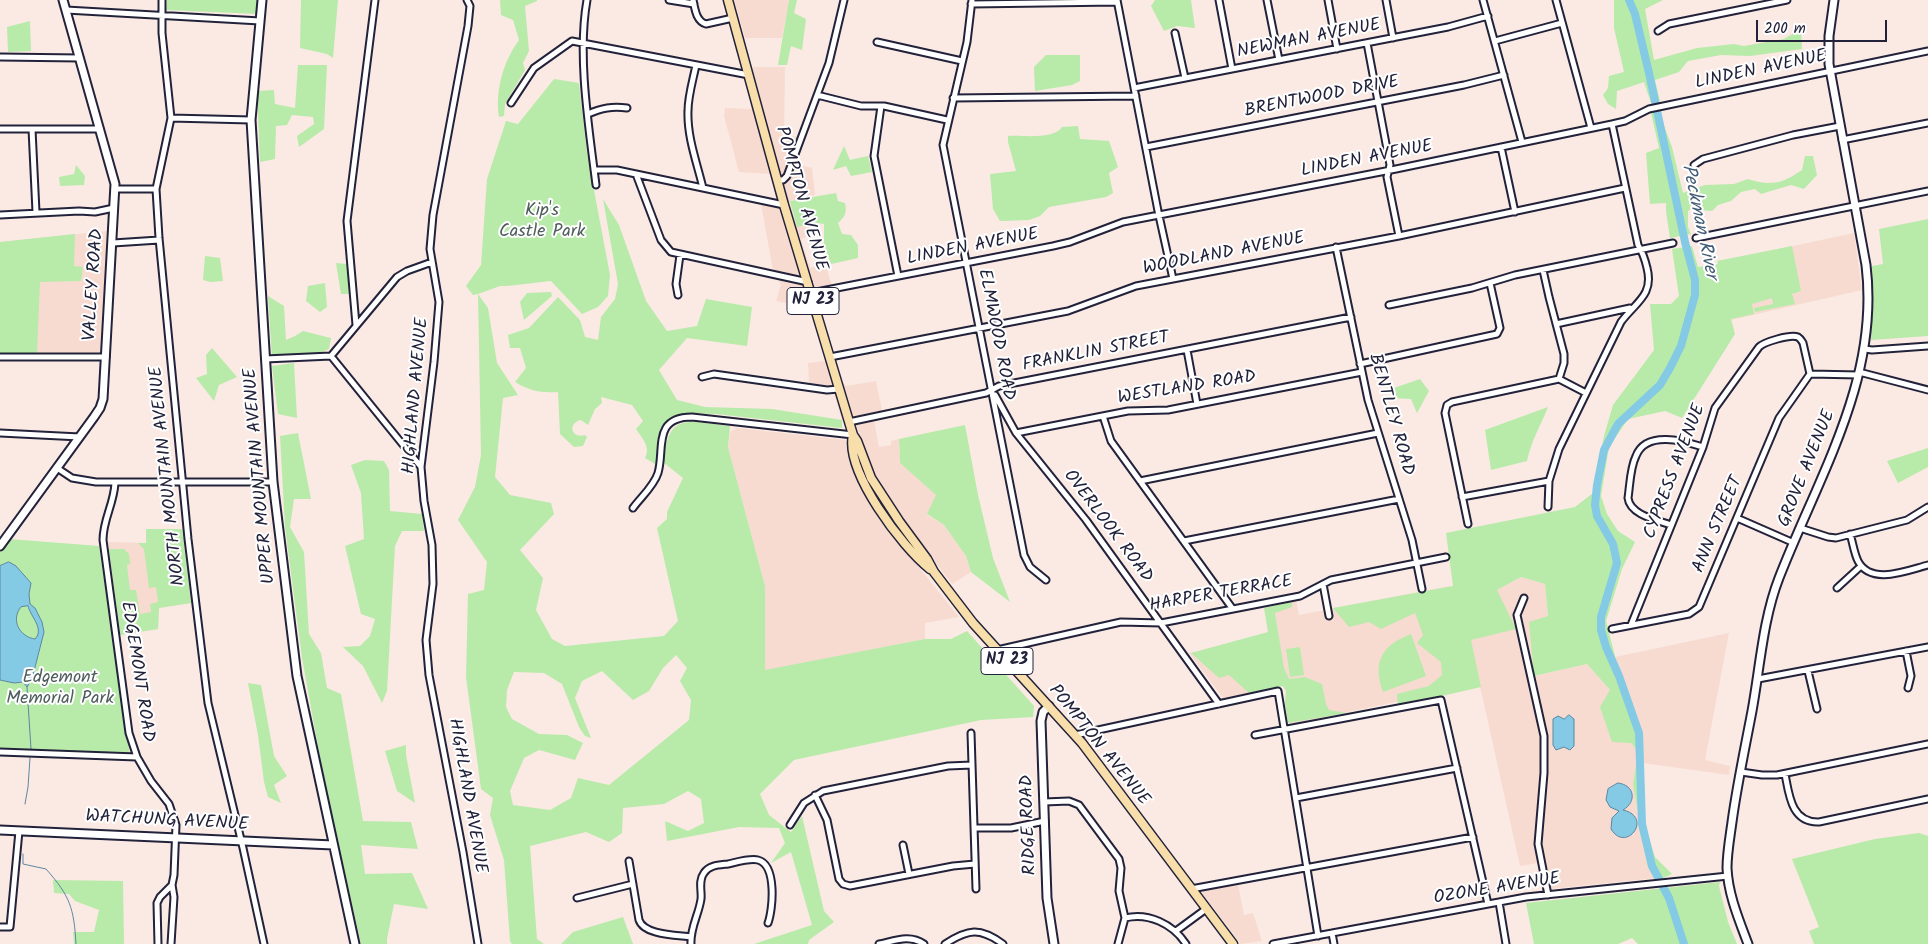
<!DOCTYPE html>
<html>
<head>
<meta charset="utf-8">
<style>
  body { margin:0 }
  #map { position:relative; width:1928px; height:944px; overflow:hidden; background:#faeae3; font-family:Kalam,sans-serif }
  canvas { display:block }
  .scale { position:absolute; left:1756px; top:20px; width:131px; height:22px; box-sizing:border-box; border:2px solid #22223b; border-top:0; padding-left:6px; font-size:15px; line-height:18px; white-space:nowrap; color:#22223b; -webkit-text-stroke:4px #fff; paint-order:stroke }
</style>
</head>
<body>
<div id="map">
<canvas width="1928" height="944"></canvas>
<div class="scale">200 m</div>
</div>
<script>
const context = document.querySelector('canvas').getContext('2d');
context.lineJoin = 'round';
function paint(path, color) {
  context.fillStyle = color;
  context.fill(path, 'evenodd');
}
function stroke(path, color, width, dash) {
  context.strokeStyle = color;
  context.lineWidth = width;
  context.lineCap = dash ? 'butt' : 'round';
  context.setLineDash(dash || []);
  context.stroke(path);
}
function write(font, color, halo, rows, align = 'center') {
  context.font = font + ' Kalam,sans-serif';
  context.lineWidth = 4;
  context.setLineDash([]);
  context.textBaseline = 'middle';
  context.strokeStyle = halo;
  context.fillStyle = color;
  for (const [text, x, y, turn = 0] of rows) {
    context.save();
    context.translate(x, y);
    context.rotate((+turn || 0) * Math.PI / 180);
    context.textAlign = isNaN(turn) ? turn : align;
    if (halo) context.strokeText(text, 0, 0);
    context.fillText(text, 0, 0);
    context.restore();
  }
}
const built = new Path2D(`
  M 734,0 L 789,0 L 782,38 L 745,38 Z
  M 753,67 L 785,67 L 784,134 L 797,137 L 796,164 L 812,168 L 815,195 L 790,201 L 797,227 L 818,223 L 819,232 L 801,239 L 810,268 L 825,263 L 834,292 L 818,298 L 809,308 L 776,301 L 781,285 L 773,270 L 761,204 L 776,199 L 771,174 L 739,172 L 724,116 L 725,108 L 751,109 Z
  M 107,231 L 105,309 L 101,354 L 0,353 L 0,242 Z
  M 1854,233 L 1862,290 L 1731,320 L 1779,249 Z
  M 825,361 L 846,386 L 876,381 L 882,410 L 874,421 L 879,447 L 891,445 L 891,441 L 899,439 L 900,463 L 937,495 L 927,515 L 944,525 L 966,556 L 971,572 L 952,584 L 909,528 L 880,485 L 871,470 L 864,451 L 854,417 L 842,420 L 834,394 L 817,393 L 809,382 L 808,363 Z
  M 737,428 L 846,440 L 856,473 L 879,518 L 959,617 L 925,623 L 925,639 L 765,671 L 765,586 L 728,447 L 730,432 Z
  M 146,529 L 182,529 L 191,603 L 159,608 L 158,629 L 120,635 L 108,542 L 146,543 Z
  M 1521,577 L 1545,584 L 1548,616 L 1535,676 L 1587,664 L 1610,690 L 1631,743 L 1638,751 L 1633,784 L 1647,864 L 1656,878 L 1550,889 L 1538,863 L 1520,866 L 1469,637 L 1497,590 Z
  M 1450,586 L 1472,686 L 1290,724 L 1288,721 L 1285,703 L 1286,691 L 1283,686 L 1223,698 L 1189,653 L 1254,641 L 1278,632 L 1274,606 L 1296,601 L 1299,615 Z
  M 1729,633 L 1705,760 L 1730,766 L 1729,775 L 1643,763 L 1615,657 Z
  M 1238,885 L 1244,915 L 1253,913 L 1262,941 L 1241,944 L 1202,893 L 1203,891 Z`);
const green = new Path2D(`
  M 167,0 L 259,0 L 258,14 L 166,10 Z
  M 301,0 L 338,0 L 333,58 L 327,54 L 300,48 Z
  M 500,0 L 537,0 L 537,1 L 525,6 L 529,51 L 523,63 L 525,70 L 505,104 L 504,116 L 499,117 C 495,91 503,62 519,40 L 513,20 L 501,15 Z
  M 789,0 L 797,0 L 794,13 L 806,19 L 802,50 L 791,46 L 787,65 L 778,65 Z
  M 1155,0 L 1191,0 L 1195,28 L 1177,26 L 1164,31 L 1151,6 Z
  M 1614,0 L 1663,0 L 1645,9 L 1654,60 L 1697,48 L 1734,44 L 1744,46 L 1784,39 L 1801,29 L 1802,49 L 1750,56 L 1721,55 L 1688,61 L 1679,72 L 1655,80 L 1660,101 L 1651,103 L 1644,82 L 1617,91 L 1616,109 L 1608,104 L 1603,95 L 1608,88 L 1609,76 L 1624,72 L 1614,28 Z
  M 30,21 L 31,51 L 8,52 L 7,27 Z
  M 1046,55 L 1080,55 L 1080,81 L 1072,85 L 1035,91 L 1034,67 Z
  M 298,65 L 327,65 L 324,129 L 299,147 L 297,136 L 314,124 L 313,117 L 292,115 L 287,125 L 276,126 L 275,159 L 260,162 L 257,91 L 274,90 L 275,104 L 295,108 Z
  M 554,79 L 579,83 L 587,153 L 610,275 L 608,296 L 598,307 L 582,314 L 551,281 L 507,286 L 500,286 L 478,294 L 488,308 L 497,363 L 518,395 L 503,398 L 495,477 L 510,495 L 551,503 L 554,514 L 520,550 L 543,578 L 536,610 L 552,639 L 565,646 L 664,636 L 678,621 L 657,528 L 667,519 L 667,512 L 683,478 L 664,463 C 667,410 688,422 730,426 L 728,447 L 765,586 L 765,670 L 925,639 L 951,639 L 967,631 L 1034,706 L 1033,717 L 981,720 L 794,760 L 760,794 L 769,815 L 791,832 L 802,816 L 824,911 L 834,922 L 809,940 L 808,944 L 754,944 L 812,925 L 791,852 L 771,863 L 785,843 L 779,828 L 739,827 L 667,841 L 665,821 L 688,831 L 704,823 L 701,799 L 688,791 L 664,804 L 623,808 L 622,833 L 609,842 L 586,832 L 530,846 L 537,939 L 544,944 L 512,944 L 510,941 L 504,860 L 490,815 L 493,798 L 481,789 L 466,677 L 468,594 L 484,590 L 487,562 L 458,520 L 475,487 L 481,455 L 478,294 L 473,295 L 466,286 L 481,265 L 487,179 L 506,121 L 518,124 ZM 676,655 L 687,668 L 680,681 L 691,700 L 689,720 L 609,785 L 578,778 L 571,798 L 550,810 L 513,805 L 510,791 L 524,758 L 539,750 L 575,760 L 583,743 L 567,735 L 539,734 L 512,719 L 506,707 L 507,690 L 514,672 L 544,673 L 562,684 L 579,727 L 585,736 L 591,738 L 575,698 L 582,681 L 602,671 L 633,700 L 649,691 L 663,668 Z
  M 1660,111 L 1663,123 L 1672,147 L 1683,193 L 1705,185 L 1734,184 L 1748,179 C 1771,186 1782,184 1802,170 L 1805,156 L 1813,156 L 1817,175 L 1804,189 L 1791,185 L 1761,194 L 1755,189 L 1741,192 L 1731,201 L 1718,205 L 1712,211 L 1701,210 L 1695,206 L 1688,211 L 1688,227 L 1691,234 L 1670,238 L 1666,211 L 1666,203 L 1650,204 L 1646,153 L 1659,148 L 1651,113 Z
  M 1078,126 L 1080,139 L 1109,141 L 1118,167 L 1109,173 L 1113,193 L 1106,197 L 1049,207 L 1040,216 L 1029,220 L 1000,221 L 993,209 L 990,174 L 1016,171 L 1008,142 L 1008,136 C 1023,135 1054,140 1062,127 Z
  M 844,146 L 850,160 L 868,156 L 872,172 L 851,176 L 846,166 L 833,170 Z
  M 76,165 L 85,176 L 84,185 L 60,186 L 59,177 L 74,174 Z
  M 836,193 L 838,201 L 845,203 C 847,212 845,217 838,223 L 842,234 L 851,235 L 858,245 L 858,258 L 831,264 L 824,245 L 824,224 L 818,223 L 797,227 L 790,201 Z
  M 603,199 L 619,225 L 646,301 L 667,331 L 697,326 L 706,299 L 752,307 L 747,346 L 687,338 L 659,370 L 677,400 L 705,407 L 772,409 L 842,420 L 842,428 L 716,414 L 687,413 L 672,418 L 661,428 L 657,440 L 657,457 L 655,464 L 645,458 C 651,447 642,438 636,429 L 643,421 L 632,405 L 601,397 L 602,403 L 595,409 L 588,425 L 581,420 C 567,423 571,439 585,435 L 587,437 L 583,446 L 574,447 L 560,434 L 558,392 C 540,393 530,391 515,382 L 526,368 L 520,348 L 510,348 L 508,335 L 529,328 L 558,297 L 580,320 L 585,337 L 598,340 L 601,317 L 615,299 L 618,284 Z
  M 1928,219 L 1928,336 L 1871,340 L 1873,299 L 1872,266 L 1883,264 L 1879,229 Z
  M 75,234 L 74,266 L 83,267 L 81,281 L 40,282 L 37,353 L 0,353 L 0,242 Z
  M 1692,246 L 1698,267 L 1718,264 L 1717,261 L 1792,246 L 1801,291 L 1792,294 L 1795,304 L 1755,312 L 1754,308 L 1773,304 L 1772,298 L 1752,304 L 1754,314 L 1731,319 L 1735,334 L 1682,418 L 1665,411 L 1628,419 L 1609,447 L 1601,496 L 1607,514 L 1618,531 L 1635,542 L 1622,569 L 1606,621 L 1618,668 L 1643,736 L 1645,825 L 1655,857 L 1672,874 L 1657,881 L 1647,864 L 1633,784 L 1638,751 L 1631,743 L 1612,742 L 1600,707 L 1610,690 L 1587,664 L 1534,676 L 1529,622 L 1548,616 L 1545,584 L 1521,577 L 1497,590 L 1516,629 L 1471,640 L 1481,687 L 1398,706 L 1397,694 L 1429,686 L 1442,675 L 1441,662 L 1417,643 L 1423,635 L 1415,613 L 1381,629 L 1369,622 L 1349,627 L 1333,608 L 1453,586 L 1446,533 L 1575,507 L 1593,493 L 1604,436 L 1613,405 L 1654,350 L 1650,304 L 1671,304 L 1679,296 L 1672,249 Z
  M 205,256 L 220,258 L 223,281 L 211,282 L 203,280 Z
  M 336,263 L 347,264 L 349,294 L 341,294 Z
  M 325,283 L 327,307 L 320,312 L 306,301 L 308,286 Z
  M 551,292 L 552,296 L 524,320 L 520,302 L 527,293 Z
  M 268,296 L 284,306 L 286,340 L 295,336 L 303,331 L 331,338 L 329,349 L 320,353 L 272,358 Z
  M 212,348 L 237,377 L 219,385 L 214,401 L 196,378 L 207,374 L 206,355 Z
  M 294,363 L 297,418 L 278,414 L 272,366 Z
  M 1420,379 L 1429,391 L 1417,413 L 1411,399 L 1392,398 L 1391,389 Z
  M 1548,407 C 1541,425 1531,441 1527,461 L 1491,470 L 1485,430 Z
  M 965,425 L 978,495 L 993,558 L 1010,602 L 971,572 L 966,556 L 944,525 L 927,514 L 936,495 L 900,463 L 899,439 Z
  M 298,433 L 311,499 L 294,499 L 290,527 L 304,552 L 309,634 L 321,653 L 327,688 L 341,694 L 363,821 L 411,822 L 418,849 L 361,845 L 365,874 L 412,873 L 428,909 L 394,904 L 387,939 L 387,944 L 361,944 L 325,785 L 302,658 L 285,527 L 280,436 Z
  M 1928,448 L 1928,467 L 1898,483 L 1887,461 Z
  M 365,460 L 384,461 L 389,470 L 390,511 L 422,514 L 424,531 L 402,531 L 395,546 L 387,691 L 382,703 L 363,666 L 343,647 L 360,646 L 370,636 L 375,619 L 361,614 L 345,546 L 364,539 L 361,493 L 351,465 Z
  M 146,529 L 182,529 L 191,603 L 159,608 L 158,629 L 120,635 L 109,549 L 124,549 L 129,554 L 130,564 L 127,565 L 130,590 L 136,590 L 140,614 L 151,612 L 150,604 L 158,602 L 156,587 L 149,588 L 144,549 L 138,543 L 146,543 Z
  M 9,539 L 99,546 L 130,755 L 0,749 L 0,553 Z
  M 1292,602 L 1292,607 L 1275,613 L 1284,668 L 1289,679 L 1305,677 L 1322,684 L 1326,704 L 1329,710 L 1347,713 L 1288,723 L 1285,703 L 1286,691 L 1283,686 L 1249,693 L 1229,675 L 1219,678 L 1191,653 L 1268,632 L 1264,608 Z
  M 1411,634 L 1426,676 L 1383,692 C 1372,662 1382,645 1411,634 Z
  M 1300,647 L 1304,675 L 1290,677 L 1286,649 Z
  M 248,683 L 261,685 L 274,756 L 287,776 L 274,785 L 281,803 L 268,797 L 264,782 L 258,735 Z
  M 406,745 L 406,755 L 415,803 L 397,791 L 385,751 Z
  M 1919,833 L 1928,836 L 1928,944 L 1814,944 L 1809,931 L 1819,927 L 1792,859 L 1875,839 Z
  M 53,880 L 123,881 L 124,944 L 74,944 L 73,932 L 94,932 L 99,910 L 75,901 L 69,894 L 54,893 Z
  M 1720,882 L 1719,886 L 1728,922 L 1737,944 L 1638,944 L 1632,938 L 1618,944 L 1534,944 L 1526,903 Z
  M 623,917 L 633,944 L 561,944 L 573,932 Z`);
const water = new Path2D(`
  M 9,562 L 16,566 L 31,583 L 29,594 L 30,604 L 35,608 L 42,622 L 44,632 L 32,679 L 27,687 L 23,682 L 14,683 L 0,680 L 0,566 ZM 28,606 C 30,616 45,629 35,639 C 20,637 10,620 21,607 Z
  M 1569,715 L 1574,719 L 1574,746 L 1570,750 L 1564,747 L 1556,750 L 1553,745 L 1553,719 L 1558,716 L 1564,719 Z
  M 1618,783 C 1635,785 1637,802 1623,810 C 1654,817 1626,854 1611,829 L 1612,818 L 1619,811 L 1610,807 L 1606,800 L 1608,789 Z`);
const stream = new Path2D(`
  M 27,687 L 31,749
  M 25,804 L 28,787 L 30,758
  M 23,854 L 23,864 L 46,869 C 70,896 74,908 76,944`);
const river = new Path2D(`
  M 1629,0 L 1635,14 L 1649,73 L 1685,242 L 1695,280 L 1695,295 L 1681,346 L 1670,368 L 1660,385 L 1618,424 L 1604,450 L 1597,485 L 1595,505 L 1597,516 L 1613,544 L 1617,563 L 1601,617 L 1601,630 L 1606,647 L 1619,676 L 1639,733 L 1642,824 L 1652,866 L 1669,898 L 1684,944`);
const street = new Path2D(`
  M 162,0 L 162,33 L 171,118 L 156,189 L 159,238 L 188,539 L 208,703 L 243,848 L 264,944
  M 467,0 L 470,6 L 468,26 L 433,215 L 430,249 L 439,302 L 434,362 L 421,467 L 424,501 L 432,545 L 433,584 L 426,640 L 429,675 L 463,852 L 478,944
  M 587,0 C 577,56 589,128 596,185
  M 669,0 L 694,4
  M 693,0 C 695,9 696,21 706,24 L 733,18
  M 972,0 L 967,42 L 943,145 L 1024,555 L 1030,567 L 1046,580
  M 1117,0 L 1158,211 L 1173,279
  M 1219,0 L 1232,69
  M 1267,0 L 1279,60
  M 1328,0 L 1337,49
  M 1386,0 L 1393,38
  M 1483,0 L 1522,142
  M 1556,0 L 1591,128
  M 971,4 L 1117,2
  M 66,10 L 260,21
  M 1658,31 L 1669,24 L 1787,0
  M 1175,33 L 1185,78
  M 1495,41 L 1562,23
  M 877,42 L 962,61
  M 1367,43 L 1390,165 L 1387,177 L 1399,236
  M 0,57 L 80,58
  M 696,65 C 693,80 688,96 688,111 C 687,137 697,163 703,188
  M 1134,88 L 1448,27 L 1488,16
  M 817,95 L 861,106 L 884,106 L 947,120
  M 953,98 L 1136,96
  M 511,103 L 534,68 L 572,41 L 749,75
  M 881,106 L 874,156 L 898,276
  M 588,114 C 602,108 612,106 627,108
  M 171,118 L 251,120
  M 0,129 L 100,129
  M 32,129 L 36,212
  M 1842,140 L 1928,123
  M 1146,147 L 1464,85 L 1504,75
  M 1501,147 L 1515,212
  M 1694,165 L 1703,159 L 1793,135 L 1840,126
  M 594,170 L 617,170 L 784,205
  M 636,174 L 661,240 L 671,252 L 808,282
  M 778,180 L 783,180 L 787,176 L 829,63 L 844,0
  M 116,189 L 156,189
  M 0,215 L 79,211 L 95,212 L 114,208
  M 1696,238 L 1928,191
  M 113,243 L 159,240
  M 1336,247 L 1368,400 L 1412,540 L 1422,589
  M 1543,270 L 1549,297 L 1564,354 L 1564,363 L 1559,379
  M 811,293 L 1053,246 L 1070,242 L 1123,222 L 1396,169 L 1612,124 L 1625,121 L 1649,109 L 1928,51
  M 678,295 L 676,284 L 680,255
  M 1389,305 L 1472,288 L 1515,275 L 1673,243
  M 1556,324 L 1630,308
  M 356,325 L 347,221 L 375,0
  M 1865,349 L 1872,350 L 1928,346
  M 1187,350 L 1197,404
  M 331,356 L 397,277 L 407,271 L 432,262
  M 0,357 L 106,357
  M 830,357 L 1068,311 L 1136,286 L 1399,236 L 1625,188
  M 265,359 L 331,356 L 421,467
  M 1360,364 L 1497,334 L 1500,328 L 1490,283
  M 1859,372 L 1928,390
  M 1810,374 L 1859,375
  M 702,377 L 714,374 L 827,390 L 839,389
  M 995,395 L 1016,433 L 1086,520 L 1219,704
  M 1103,416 L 1111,441 L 1232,608
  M 849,422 L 986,393 L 999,386 L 1351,317
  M 0,433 L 80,437
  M 1016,433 L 1128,411 L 1168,410 L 1362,372
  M 57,468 L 72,478 L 96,482 L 273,482
  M 1140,481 L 1378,433
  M 115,483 C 114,504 103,519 103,540 L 129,733 L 137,757 L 151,781 L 169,804 L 176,825 L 174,875 L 172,885 L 174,897 L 171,944
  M 1462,497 L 1549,481
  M 1548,507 L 1549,481 L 1559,449 L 1621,322 C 1636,302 1654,295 1647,268 C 1645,259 1643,253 1638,245 L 1612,124
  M 633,508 C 641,497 654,486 658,473 C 665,450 652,417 692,417 L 853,435
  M 1737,518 L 1794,543
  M 1468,524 L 1445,413 L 1447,405 L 1452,402 L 1559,379 L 1586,393
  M 1671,525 C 1657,520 1630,515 1628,498 C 1630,485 1630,468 1636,456 C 1646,430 1684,441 1703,447
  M 1800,528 L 1828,537 L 1836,538 L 1907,520 L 1928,507
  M 1850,534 C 1853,543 1854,553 1858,561 C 1871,586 1908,570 1928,565
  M 1184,541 L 1399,499
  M 1323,584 L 1329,616
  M 1837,588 L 1861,566
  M 1524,598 L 1517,615 L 1544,736 L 1544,773 L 1538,844 L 1548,895
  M 1631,625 L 1703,447 L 1715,408 L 1759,347 C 1764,342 1790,334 1798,337 C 1801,339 1801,340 1803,343 L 1810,374
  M 1612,629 L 1689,614 L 1699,607 L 1779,418 L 1810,374
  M 997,650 L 1121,622 L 1161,623 L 1300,596 L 1331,580 L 1446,557
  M 1906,651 L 1911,676 L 1908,688
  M 1808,671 L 1817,709
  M 1758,679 L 1928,647
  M 971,733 L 976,889
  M 1075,735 L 1278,691 L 1318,936
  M 1255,735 L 1441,700 L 1488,904
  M 0,752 L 137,757
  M 1741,772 L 1762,775 L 1777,775 L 1928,744
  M 1785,774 C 1789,794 1791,823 1819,822 L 1928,799
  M 815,795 L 827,820 L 839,879 L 843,884 L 850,886 L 953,866 L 975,864
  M 1296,798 L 1457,768
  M 1044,802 L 1069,801 L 1079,805 L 1119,859 L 1121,868 L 1119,891 L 1125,918 L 1118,944
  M 790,825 L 804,803 L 823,791 L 948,766 L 972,765
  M 974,828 L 1011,828 L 1045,821
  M 903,845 L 909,874
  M 629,861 L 639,920 C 644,935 676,935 691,937
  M 1191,889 L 1473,837
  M 577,898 L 633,884
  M 1499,902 L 1506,944
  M 1125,918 C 1148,912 1173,924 1186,944
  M 0,927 L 10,927 L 19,831
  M 1176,931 L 1206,909
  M 1332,933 L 1334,944
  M 158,944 L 157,903 L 160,897 L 172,885
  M 691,944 C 690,928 699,914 701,899 C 702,891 698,881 704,873 C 709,865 719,865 728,864 C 737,862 750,858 758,860 C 777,865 773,909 768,923
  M 879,944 C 894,941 910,934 924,944
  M 945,944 C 968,929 980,927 1003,944
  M 1273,944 L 1526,897 L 1728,876`);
const secondary = new Path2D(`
  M 262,0 L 251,120 L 273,482 L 297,676 L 355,944
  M 0,546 L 94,417 L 100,408 L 103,399 L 115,184 L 63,0
  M 1049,706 L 1043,712 L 1041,721 L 1047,898 L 1054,944
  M 0,830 L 333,845
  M 1748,944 C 1739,920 1728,894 1727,868 C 1727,853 1730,837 1732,822 C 1737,785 1745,748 1752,711 C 1760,667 1763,619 1779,578 C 1819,475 1880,379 1866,265 L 1829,64 L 1829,36 L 1834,0`);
const primary = new Path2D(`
  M 728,0 L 784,205 L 853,435 L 857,441 L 871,478 L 899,521 L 927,559 L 934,572 L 973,623 L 1082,743 L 1233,944
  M 853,435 C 845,472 902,547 930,569`);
const shields = [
  [813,301,52],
  [1007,661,52]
];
const shieldNames = [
  ["NJ 23",813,301],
  ["NJ 23",1007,661]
];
const streetNames = [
  ["NEWMAN AVENUE",1309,40,-11],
  ["LINDEN AVENUE",1761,71,-12],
  ["BRENTWOOD DRIVE",1322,98,-11],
  ["LINDEN AVENUE",1367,160,-11],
  ["POMPTON AVENUE",800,199,74],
  ["LINDEN AVENUE",973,248,-11],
  ["WOODLAND AVENUE",1224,255,-11],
  ["VALLEY ROAD",95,285,-86],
  ["ELMWOOD ROAD",995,335,79],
  ["FRANKLIN STREET",1096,353,-11],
  ["WESTLAND ROAD",1187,389,-9],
  ["HIGHLAND AVENUE",417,396,-85],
  ["BENTLEY ROAD",1390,415,74],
  ["GROVE AVENUE",1808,469,-68],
  ["CYPRESS AVENUE",1676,472,-69],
  ["NORTH MOUNTAIN AVENUE",169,476,-96],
  ["UPPER MOUNTAIN AVENUE",261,476,-95],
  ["ANN STREET",1719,525,-67],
  ["OVERLOOK ROAD",1107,527,53],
  ["HARPER TERRACE",1221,595,-10],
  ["EDGEMONT ROAD",136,672,81],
  ["POMPTON AVENUE",1098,746,51],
  ["HIGHLAND AVENUE",466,796,80],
  ["WATCHUNG AVENUE",167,822,3],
  ["RIDGE ROAD",1030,825,-92],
  ["OZONE AVENUE",1497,890,-9]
];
const parkNames = [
  ["Kip's",542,212],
  ["Castle Park",542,233],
  ["Edgemont",60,679],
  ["Memorial Park",60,700]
];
const waterNames = [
  ["Peckman River",1698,222,78]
];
paint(built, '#f7dbd0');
paint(green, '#b8eaaa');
paint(water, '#84cae5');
stroke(water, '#5d87a1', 1);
stroke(stream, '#5d87a1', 1);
stroke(river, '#84cae5', 8);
stroke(street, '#22223b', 9);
stroke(secondary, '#22223b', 11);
stroke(primary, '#22223b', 11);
stroke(street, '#fff', 5);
stroke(secondary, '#fff', 7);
stroke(primary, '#f8deab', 8);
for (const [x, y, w] of shields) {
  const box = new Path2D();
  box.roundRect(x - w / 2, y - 13.5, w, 27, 4);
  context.fillStyle = '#fff';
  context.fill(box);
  stroke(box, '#22223b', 1);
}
write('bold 16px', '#22223b', null, shieldNames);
write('18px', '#22223b', '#fff', streetNames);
write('18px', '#4f5e5c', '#fff', parkNames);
write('italic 19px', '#445d76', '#fff', waterNames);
</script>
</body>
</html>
